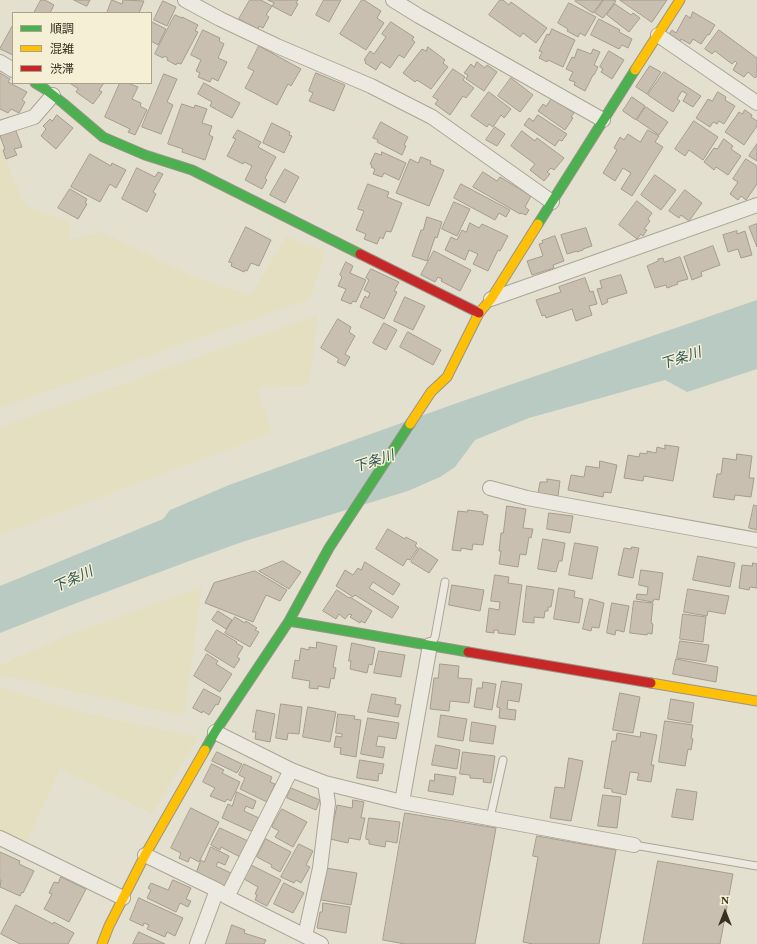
<!DOCTYPE html>
<html>
<head>
<meta charset="utf-8">
<style>
  body { margin:0 }
  #map { position:relative; width:757px; height:944px; overflow:hidden; background:#e4e0cf; font-family:"Times New Roman","Noto Sans JP",serif }
  canvas { display:block }
  .legend { position:absolute; left:12px; top:12px; width:140px; height:72px; box-sizing:border-box; background:#f5efd5; border:1px solid #aaa28c; margin:0; padding:5px 7px; list-style:none; font-size:12px; color:#392e1f }
  .legend li { display:flex; align-items:center; gap:8px; height:20px }
  .legend b { width:20px; border:1px solid #aaa28c }
  .north { position:absolute; left:705px; top:892px; width:40px; height:40px; -webkit-text-stroke:3px #f5efd5; paint-order:stroke; rotate:0deg; font-size:11px; font-weight:700; line-height:16px; text-align:center; color:#392e1f }
  .north::after { content:''; display:block; margin:auto; width:14px; height:18px; background:#392e1f; clip-path:polygon(50% 0,100% 100%,50% 72%,0 100%) }
</style>
</head>
<body>
<div id="map">
<canvas width="757" height="944"></canvas>
<ul class="legend">
<li><b style="height:5px;background:#4caf50"></b>順調</li>
<li><b style="height:5px;background:#ffc107"></b>混雑</li>
<li><b style="height:5px;background:#c62828"></b>渋滞</li>
</ul>
<div class="north">N</div>
</div>
<script>
const context = document.querySelector('canvas').getContext('2d');
context.lineJoin = 'round';
function paint(path, color) {
  context.fillStyle = color;
  context.fill(path, 'evenodd');
}
function stroke(path, color, width, dash) {
  context.strokeStyle = color;
  context.lineWidth = width;
  context.lineCap = dash ? 'butt' : 'round';
  context.setLineDash(dash || []);
  context.stroke(path);
}
function write(font, color, halo, rows, align = 'center') {
  context.font = font + ' "Times New Roman","Noto Sans JP",serif';
  context.lineWidth = 3;
  context.setLineDash([]);
  context.textBaseline = 'middle';
  context.strokeStyle = halo;
  context.fillStyle = color;
  for (const [text, x, y, turn = 0] of rows) {
    context.save();
    context.translate(x, y);
    context.rotate((+turn || 0) * Math.PI / 180);
    context.textAlign = isNaN(turn) ? turn : align;
    if (halo) context.strokeText(text, 0, 0);
    context.fillText(text, 0, 0);
    context.restore();
  }
}
const farmland = new Path2D(`
  M 0,146 L 25,206 L 70,222 L 69,240 L 102,232 L 195,277 L 251,295 L 286,237 L 325,251 L 310,299 L 0,408 Z
  M 318,315 L 309,385 L 257,388 L 272,433 L 0,535 L 0,427 Z
  M 202,587 L 184,716 L 0,675 L 0,665 L 73,633 Z
  M 0,687 L 80,712 L 198,737 L 152,814 L 60,769 L 26,843 L 0,830 Z`);
const water = new Path2D(`
  M 757,300 L 757,369 L 687,392 L 665,380 L 529,418 L 475,440 L 455,467 L 440,477 L 408,491 L 245,541 L 192,560 L 74,604 L 0,633 L 0,586 L 163,519 L 170,510 L 229,485 L 457,403 Z`);
const building = new Path2D(`
  M 41,0 L 45,0 L 54,5 L 50,13 L 34,13 Z
  M 74,0 L 90,0 L 87,6 Z
  M 112,0 L 122,4 L 123,0 L 144,1 L 139,13 L 107,13 Z
  M 250,0 L 261,0 L 272,6 L 266,15 L 269,17 L 263,28 L 259,26 L 258,29 L 239,19 Z
  M 268,0 L 298,0 L 296,3 L 298,4 L 291,16 L 272,6 L 274,3 Z
  M 324,0 L 341,0 L 329,22 L 316,15 Z
  M 362,0 L 364,0 L 381,11 L 377,18 L 384,23 L 366,50 L 340,34 Z
  M 500,0 L 503,0 L 509,5 L 511,2 L 547,28 L 536,43 L 523,33 L 520,37 L 489,15 Z
  M 576,0 L 603,0 L 593,13 L 575,1 Z
  M 604,0 L 613,0 L 616,1 L 603,18 L 595,13 Z
  M 620,0 L 667,0 L 652,22 Z
  M 163,1 L 176,7 L 167,26 L 154,20 Z
  M 569,3 L 596,17 L 585,36 L 580,33 L 578,37 L 567,31 L 568,29 L 558,23 Z
  M 615,4 L 631,15 L 633,13 L 640,18 L 629,32 L 607,15 Z
  M 693,12 L 715,25 L 709,35 L 708,34 L 701,44 L 693,39 L 690,44 L 681,39 L 680,41 L 669,34 L 672,30 L 676,33 L 686,15 L 690,18 Z
  M 175,15 L 182,18 L 182,17 L 198,25 L 195,31 L 198,32 L 181,64 L 177,63 L 176,65 L 167,60 L 168,58 L 164,56 L 163,58 L 155,54 Z
  M 599,19 L 620,30 L 619,32 L 632,39 L 628,48 L 622,45 L 619,49 L 591,35 Z
  M 152,22 L 166,29 L 158,45 L 151,41 L 151,25 Z
  M 391,22 L 414,37 L 412,40 L 415,42 L 404,58 L 399,55 L 390,68 L 381,62 L 376,70 L 365,63 L 366,61 L 364,60 L 370,51 L 374,54 L 386,37 L 382,34 Z
  M 13,25 L 13,55 L 0,49 Z
  M 552,29 L 575,40 L 563,67 L 548,60 L 547,62 L 539,58 L 542,52 L 539,51 L 547,34 L 549,35 Z
  M 203,30 L 220,38 L 219,41 L 224,44 L 218,58 L 227,62 L 218,81 L 212,78 L 210,82 L 198,77 L 200,73 L 196,71 L 201,60 L 191,55 Z
  M 719,30 L 757,58 L 757,76 L 755,78 L 748,72 L 744,77 L 733,70 L 737,63 L 735,61 L 732,64 L 715,51 L 712,54 L 705,49 Z
  M 259,46 L 301,69 L 291,86 L 288,84 L 277,105 L 245,88 L 254,71 L 248,68 Z
  M 428,47 L 445,60 L 443,63 L 448,67 L 431,89 L 417,80 L 415,82 L 403,73 L 422,49 L 426,51 Z
  M 578,49 L 591,54 L 593,49 L 600,52 L 594,65 L 598,67 L 594,75 L 593,75 L 585,91 L 574,85 L 575,82 L 569,80 L 573,72 L 566,69 L 572,57 L 574,58 Z
  M 609,51 L 624,60 L 612,79 L 601,72 L 603,69 L 600,67 Z
  M 477,62 L 485,68 L 487,65 L 497,72 L 484,91 L 466,79 L 468,75 L 464,73 L 471,64 L 474,67 Z
  M 650,66 L 661,72 L 647,94 L 636,87 Z
  M 453,69 L 465,77 L 463,80 L 474,88 L 466,98 L 463,96 L 450,115 L 435,104 L 438,100 L 433,97 Z
  M 664,72 L 701,96 L 693,107 L 683,101 L 687,94 L 682,91 L 677,99 L 680,101 L 673,112 L 648,95 Z
  M 0,73 L 10,79 L 8,82 L 27,92 L 22,100 L 25,102 L 19,113 L 11,109 L 8,113 L 0,109 Z
  M 316,73 L 345,85 L 334,111 L 309,101 L 313,93 L 309,91 Z
  M 164,74 L 177,79 L 167,102 L 173,105 L 161,134 L 142,127 Z
  M 511,78 L 533,95 L 520,112 L 498,96 Z
  M 70,83 L 104,83 L 99,90 L 102,92 L 93,104 L 76,92 L 78,89 Z
  M 120,83 L 128,83 L 138,87 L 132,99 L 141,103 L 140,106 L 147,110 L 135,135 L 128,132 L 130,129 L 105,117 Z
  M 204,83 L 240,103 L 232,118 L 210,106 L 212,102 L 198,94 Z
  M 489,92 L 511,109 L 504,118 L 501,115 L 493,127 L 489,124 L 487,127 L 471,116 Z
  M 718,92 L 726,97 L 725,100 L 735,106 L 724,124 L 719,121 L 717,124 L 713,122 L 710,127 L 696,118 L 708,99 L 712,101 Z
  M 632,97 L 645,106 L 636,120 L 623,111 Z
  M 552,98 L 574,113 L 571,117 L 573,118 L 565,130 L 538,111 L 543,104 L 546,106 Z
  M 182,104 L 194,108 L 195,105 L 207,109 L 202,123 L 212,126 L 209,135 L 213,137 L 205,160 L 182,152 L 183,149 L 168,144 Z
  M 646,107 L 668,122 L 659,135 L 637,120 Z
  M 745,110 L 752,115 L 751,117 L 757,121 L 757,126 L 744,145 L 725,132 L 739,112 L 742,114 Z
  M 57,115 L 73,128 L 56,149 L 41,136 L 46,129 L 43,126 L 50,119 L 52,121 Z
  M 538,115 L 567,134 L 562,141 L 559,140 L 555,146 L 524,125 L 529,118 L 533,121 Z
  M 694,121 L 718,137 L 703,160 L 689,150 L 685,156 L 675,149 Z
  M 381,122 L 408,137 L 404,145 L 406,146 L 402,155 L 377,142 L 378,140 L 373,138 Z
  M 272,123 L 290,132 L 289,135 L 292,136 L 284,153 L 263,143 Z
  M 495,127 L 505,134 L 497,146 L 486,140 Z
  M 238,130 L 261,142 L 258,147 L 276,157 L 265,178 L 267,180 L 262,189 L 245,180 L 252,166 L 244,162 L 243,164 L 227,156 L 236,139 L 233,138 Z
  M 648,130 L 659,136 L 655,142 L 663,147 L 632,196 L 621,189 L 631,173 L 623,168 L 615,181 L 603,173 L 617,150 L 614,148 L 620,137 L 624,140 L 628,134 L 640,142 Z
  M 16,131 L 22,147 L 14,149 L 17,155 L 6,159 L 3,150 L 5,149 L 0,136 Z
  M 522,131 L 535,141 L 537,138 L 564,158 L 554,170 L 551,168 L 547,172 L 550,174 L 544,181 L 530,170 L 535,164 L 511,146 Z
  M 724,139 L 733,146 L 731,149 L 741,156 L 728,175 L 716,167 L 714,170 L 704,162 L 714,148 L 717,149 Z
  M 757,144 L 757,161 L 749,156 Z
  M 382,152 L 406,163 L 399,180 L 384,173 L 382,177 L 373,174 L 375,169 L 371,167 L 372,165 L 370,164 L 375,153 L 381,155 Z
  M 90,154 L 111,166 L 112,163 L 126,170 L 116,188 L 110,184 L 100,202 L 71,187 Z
  M 421,157 L 431,161 L 430,164 L 444,170 L 429,206 L 396,193 L 410,159 L 418,163 Z
  M 746,159 L 757,166 L 757,184 L 746,200 L 741,196 L 738,200 L 730,194 L 738,182 L 733,179 Z
  M 137,168 L 155,177 L 158,172 L 163,174 L 153,192 L 156,194 L 147,212 L 122,199 Z
  M 285,169 L 299,177 L 285,203 L 270,195 Z
  M 483,172 L 497,181 L 500,177 L 531,196 L 525,207 L 529,210 L 526,215 L 521,213 L 520,214 L 473,187 Z
  M 655,175 L 676,190 L 661,210 L 641,195 Z
  M 368,184 L 389,192 L 387,197 L 402,203 L 391,232 L 386,231 L 383,239 L 380,237 L 377,244 L 364,239 L 366,234 L 356,230 L 364,211 L 358,209 Z
  M 461,184 L 510,210 L 506,217 L 499,213 L 495,220 L 454,198 Z
  M 70,189 L 87,199 L 85,203 L 87,204 L 78,219 L 58,208 Z
  M 685,190 L 702,203 L 689,221 L 681,215 L 679,218 L 669,211 Z
  M 637,201 L 652,213 L 648,219 L 650,221 L 644,229 L 647,230 L 643,236 L 641,234 L 637,239 L 619,225 Z
  M 454,202 L 470,209 L 457,236 L 442,229 Z
  M 427,217 L 442,222 L 437,238 L 435,237 L 427,261 L 412,256 L 421,230 L 423,230 Z
  M 470,223 L 479,228 L 482,224 L 508,236 L 500,251 L 498,250 L 488,271 L 473,264 L 478,254 L 469,250 L 465,260 L 445,250 L 451,237 L 457,240 L 462,230 L 466,232 Z
  M 757,224 L 757,247 L 749,227 Z
  M 246,227 L 271,240 L 259,266 L 251,263 L 247,271 L 245,270 L 244,272 L 231,266 L 232,263 L 229,262 Z
  M 586,228 L 592,246 L 583,249 L 583,250 L 577,252 L 577,251 L 567,254 L 561,235 Z
  M 737,231 L 737,234 L 745,231 L 752,255 L 741,258 L 738,249 L 728,252 L 723,235 Z
  M 555,236 L 564,261 L 553,265 L 554,268 L 532,275 L 527,261 L 543,256 L 539,244 L 543,243 L 542,241 Z
  M 713,246 L 720,265 L 701,272 L 702,276 L 692,280 L 684,257 Z
  M 434,251 L 471,270 L 460,291 L 441,281 L 442,279 L 438,277 L 435,282 L 421,275 Z
  M 680,257 L 688,279 L 677,282 L 678,284 L 667,288 L 666,285 L 655,288 L 647,266 L 658,261 L 658,259 L 663,258 L 664,262 Z
  M 346,262 L 353,266 L 350,273 L 366,280 L 356,302 L 353,301 L 351,304 L 341,300 L 346,289 L 338,286 L 342,277 L 340,275 Z
  M 371,269 L 399,282 L 394,291 L 397,292 L 384,319 L 360,307 L 365,296 L 368,298 L 370,293 L 364,290 L 369,280 L 366,278 Z
  M 621,275 L 627,293 L 607,299 L 608,302 L 602,305 L 597,289 L 602,288 L 600,281 Z
  M 585,278 L 590,292 L 593,291 L 597,304 L 589,306 L 592,315 L 576,321 L 572,309 L 546,318 L 545,315 L 542,316 L 536,300 L 561,292 L 559,287 Z
  M 405,297 L 425,306 L 413,330 L 394,321 Z
  M 338,319 L 351,327 L 349,332 L 355,336 L 345,354 L 350,357 L 345,366 L 337,362 L 339,359 L 321,348 Z
  M 384,323 L 397,330 L 386,350 L 373,343 Z
  M 408,332 L 441,350 L 433,365 L 400,347 Z
  M 665,445 L 679,447 L 673,481 L 644,476 L 643,481 L 624,478 L 628,455 L 639,457 L 640,453 L 647,454 L 647,451 L 656,453 L 657,447 L 665,449 Z
  M 737,454 L 752,456 L 749,478 L 754,478 L 751,497 L 735,495 L 734,500 L 713,497 L 717,474 L 721,474 L 723,458 L 736,460 Z
  M 600,461 L 617,465 L 611,493 L 604,492 L 603,497 L 568,490 L 571,475 L 584,477 L 586,466 L 599,468 Z
  M 547,479 L 560,481 L 558,496 L 538,493 L 540,482 L 547,482 Z
  M 754,505 L 757,506 L 757,530 L 749,528 Z
  M 507,506 L 526,509 L 523,528 L 533,529 L 531,538 L 529,537 L 526,555 L 520,554 L 518,567 L 499,564 L 501,551 L 499,551 L 501,533 L 503,533 Z
  M 468,510 L 483,512 L 483,514 L 488,515 L 483,545 L 473,544 L 472,550 L 461,548 L 461,551 L 452,550 L 458,511 L 467,512 Z
  M 549,513 L 573,516 L 570,533 L 547,529 Z
  M 388,529 L 405,539 L 406,537 L 417,543 L 415,546 L 418,548 L 410,560 L 407,559 L 403,566 L 376,549 Z
  M 543,539 L 565,543 L 562,561 L 559,561 L 556,572 L 538,569 Z
  M 575,543 L 598,547 L 592,579 L 569,575 Z
  M 632,547 L 639,548 L 633,578 L 618,575 L 624,548 L 631,549 Z
  M 420,548 L 438,560 L 429,573 L 411,562 Z
  M 698,556 L 735,563 L 730,587 L 693,580 Z
  M 283,561 L 301,572 L 289,589 L 259,571 Z
  M 365,562 L 400,584 L 393,595 L 373,582 L 369,588 L 399,607 L 392,618 L 355,595 L 353,597 L 336,586 L 345,570 L 353,575 L 358,568 L 361,570 Z
  M 753,563 L 757,564 L 757,588 L 750,587 L 749,590 L 739,588 L 742,565 L 752,566 Z
  M 641,570 L 663,573 L 659,600 L 654,599 L 653,602 L 636,599 L 637,594 L 647,595 L 648,587 L 639,585 Z
  M 255,571 L 287,590 L 280,601 L 266,595 L 253,622 L 205,603 L 214,583 Z
  M 495,575 L 509,577 L 508,583 L 522,585 L 515,635 L 498,633 L 498,630 L 494,630 L 494,633 L 486,632 L 489,608 L 499,610 L 500,602 L 491,601 Z
  M 452,585 L 484,590 L 480,611 L 449,605 Z
  M 527,586 L 554,590 L 551,607 L 548,607 L 548,611 L 545,611 L 544,618 L 534,617 L 534,623 L 523,622 Z
  M 559,588 L 575,591 L 574,597 L 583,599 L 579,623 L 554,619 Z
  M 688,589 L 729,596 L 725,614 L 708,611 L 707,616 L 684,612 Z
  M 337,590 L 349,598 L 350,597 L 372,611 L 365,623 L 361,621 L 360,623 L 350,617 L 352,615 L 349,614 L 345,619 L 339,614 L 336,619 L 323,611 Z
  M 590,599 L 604,603 L 599,628 L 592,627 L 591,631 L 583,629 Z
  M 634,601 L 653,603 L 651,623 L 653,624 L 652,634 L 648,633 L 647,635 L 630,633 Z
  M 612,603 L 629,606 L 624,632 L 616,630 L 615,635 L 607,633 Z
  M 218,611 L 232,620 L 226,629 L 212,620 Z
  M 683,614 L 706,617 L 703,642 L 680,639 Z
  M 235,617 L 245,623 L 246,621 L 257,628 L 255,630 L 259,632 L 250,647 L 225,633 Z
  M 217,630 L 237,642 L 236,643 L 243,647 L 237,657 L 240,659 L 234,668 L 205,650 Z
  M 680,641 L 709,645 L 706,662 L 677,658 Z
  M 317,642 L 337,646 L 333,667 L 336,668 L 334,679 L 331,678 L 329,688 L 318,686 L 318,689 L 309,688 L 310,681 L 292,678 L 295,660 L 299,661 L 301,648 L 309,650 L 309,647 L 316,648 Z
  M 352,643 L 375,648 L 372,665 L 369,664 L 367,673 L 350,669 L 351,661 L 349,661 Z
  M 379,651 L 405,655 L 401,677 L 374,673 Z
  M 207,654 L 218,661 L 216,664 L 232,674 L 220,692 L 194,676 Z
  M 676,659 L 718,667 L 716,682 L 673,674 Z
  M 440,664 L 459,666 L 458,678 L 472,679 L 469,703 L 450,701 L 449,711 L 430,709 L 434,678 L 438,678 Z
  M 502,681 L 522,684 L 519,702 L 508,700 L 507,709 L 516,710 L 515,720 L 499,718 L 500,708 L 497,707 Z
  M 483,682 L 496,684 L 492,710 L 474,707 L 477,688 L 482,688 Z
  M 204,689 L 221,698 L 218,705 L 216,704 L 209,715 L 203,711 L 202,713 L 193,708 Z
  M 620,693 L 640,697 L 633,733 L 613,730 Z
  M 372,694 L 396,698 L 395,704 L 401,705 L 398,717 L 368,712 Z
  M 671,699 L 694,703 L 691,723 L 668,719 Z
  M 281,704 L 302,707 L 299,734 L 288,733 L 287,740 L 276,738 Z
  M 308,707 L 336,712 L 330,742 L 303,737 Z
  M 257,710 L 275,714 L 270,742 L 255,739 L 256,732 L 253,732 Z
  M 338,714 L 355,716 L 354,719 L 361,720 L 356,757 L 340,754 L 341,748 L 334,747 L 336,736 L 342,737 L 342,734 L 336,733 Z
  M 441,715 L 467,719 L 463,741 L 438,737 Z
  M 368,718 L 399,723 L 396,739 L 378,736 L 376,746 L 385,747 L 383,758 L 361,754 Z
  M 665,721 L 693,725 L 691,738 L 693,739 L 691,750 L 688,749 L 685,766 L 659,762 Z
  M 472,722 L 496,726 L 493,744 L 470,741 Z
  M 641,732 L 657,735 L 651,765 L 654,765 L 651,782 L 637,780 L 639,773 L 630,772 L 626,795 L 612,792 L 612,789 L 604,788 L 612,741 L 616,741 L 617,733 L 640,737 Z
  M 436,745 L 460,750 L 457,769 L 432,765 Z
  M 217,752 L 242,764 L 237,773 L 212,761 Z
  M 463,752 L 495,756 L 491,783 L 483,782 L 484,779 L 470,778 L 470,775 L 460,774 Z
  M 569,758 L 583,761 L 571,821 L 550,818 L 555,787 L 564,788 Z
  M 360,760 L 384,764 L 382,774 L 379,773 L 378,781 L 357,778 Z
  M 212,764 L 224,770 L 222,773 L 240,782 L 231,801 L 227,799 L 225,802 L 210,796 L 215,788 L 203,782 Z
  M 244,764 L 272,777 L 270,782 L 275,784 L 267,802 L 240,789 L 245,778 L 239,775 Z
  M 435,774 L 456,777 L 453,795 L 428,791 L 430,780 L 434,781 Z
  M 291,788 L 320,800 L 316,810 L 287,798 Z
  M 677,789 L 697,792 L 693,820 L 672,817 Z
  M 237,792 L 256,801 L 253,809 L 246,806 L 244,811 L 259,818 L 253,832 L 222,818 L 228,804 L 232,806 Z
  M 603,795 L 621,797 L 617,828 L 598,826 Z
  M 353,800 L 364,802 L 361,818 L 365,818 L 360,840 L 349,838 L 348,843 L 330,839 L 337,805 L 352,808 Z
  M 191,808 L 219,822 L 199,862 L 190,857 L 188,862 L 179,858 L 181,853 L 171,848 Z
  M 282,809 L 307,822 L 293,847 L 275,837 L 279,831 L 272,827 Z
  M 405,813 L 496,828 L 475,944 L 405,944 L 383,940 Z
  M 369,818 L 400,822 L 397,843 L 386,841 L 385,847 L 369,844 L 369,840 L 366,839 Z
  M 220,828 L 248,841 L 240,857 L 221,847 L 220,850 L 211,845 Z
  M 537,836 L 616,850 L 599,944 L 533,944 L 523,942 L 538,857 L 533,856 Z
  M 266,839 L 291,852 L 280,872 L 271,867 L 272,865 L 257,857 Z
  M 299,844 L 313,851 L 306,865 L 310,867 L 301,883 L 296,880 L 294,883 L 281,877 Z
  M 211,847 L 229,856 L 225,865 L 218,862 L 216,866 L 231,873 L 225,886 L 196,873 L 201,860 L 204,862 Z
  M 0,852 L 20,861 L 19,864 L 34,871 L 23,893 L 22,892 L 20,896 L 0,887 L 1,880 L 0,880 Z
  M 658,861 L 733,874 L 720,944 L 643,944 Z
  M 251,865 L 281,880 L 267,906 L 255,900 L 257,895 L 255,894 L 258,887 L 244,879 Z
  M 326,868 L 357,873 L 351,905 L 321,900 Z
  M 61,877 L 86,889 L 69,922 L 44,909 L 52,894 L 49,893 L 54,882 L 58,883 Z
  M 173,880 L 191,888 L 186,899 L 191,901 L 188,907 L 180,903 L 176,912 L 147,898 L 151,890 L 148,888 L 151,883 L 168,890 Z
  M 284,883 L 304,893 L 293,913 L 274,904 Z
  M 139,898 L 183,918 L 175,936 L 167,932 L 165,937 L 147,929 L 149,925 L 144,923 L 143,926 L 130,920 Z
  M 323,903 L 350,907 L 346,933 L 317,928 L 320,912 L 322,912 Z
  M 16,905 L 53,924 L 54,922 L 74,933 L 68,944 L 20,944 L 1,934 Z
  M 232,925 L 245,930 L 244,933 L 266,940 L 264,944 L 226,944 Z
  M 139,932 L 165,944 L 133,944 Z`);
const lane = new Path2D(`
  M 431,644 L 435,637 L 445,582
  M 490,818 L 503,760
  M 634,845 L 757,866`);
const street = new Path2D(`
  M 185,0 L 220,19 L 277,46 L 371,86 L 432,117 L 552,202
  M 393,0 L 419,16 L 603,120
  M 658,35 L 757,103
  M 0,62 L 13,70
  M 0,128 L 34,117 L 53,95
  M 491,299 L 757,205
  M 490,488 L 527,498 L 757,540
  M 215,732 L 291,770 L 325,783 L 402,802 L 634,845
  M 402,802 L 430,645
  M 0,838 L 123,898
  M 145,855 L 217,890 L 227,897 L 321,944
  M 227,897 L 291,770
  M 305,936 L 320,868 L 328,803 L 325,783
  M 197,944 L 217,890`);
const fast = new Path2D(`
  M 35,83 L 45,89 L 63,103 L 103,137 L 145,155 L 192,170 L 360,254
  M 538,224 L 635,70
  M 289,621 L 468,652
  M 205,750 L 215,732 L 289,621 L 329,548 L 410,424`);
const slow = new Path2D(`
  M 635,70 L 680,0
  M 410,424 L 431,392 L 447,377 L 479,313 L 491,299 L 538,224
  M 651,683 L 757,701
  M 102,944 L 109,926 L 145,855 L 205,750`);
const jam = new Path2D(`
  M 360,254 L 479,313
  M 468,652 L 651,683`);
const waterNames = [
  ["下条川",681,359,-18],
  ["下条川",374,462,-18],
  ["下条川",73,580,-25]
];
paint(farmland, '#e3dfc0');
paint(water, '#b9cac2');
paint(building, '#c8bfb0');
stroke(building, '#a59c8e', 1);
stroke(lane, '#aaa597', 9);
stroke(street, '#aaa597', 16);
stroke(fast, '#999488', 11);
stroke(slow, '#999488', 11);
stroke(jam, '#999488', 11);
stroke(lane, '#eceae0', 7);
stroke(street, '#eceae0', 14);
stroke(fast, '#4caf50', 9);
stroke(slow, '#ffc107', 9);
stroke(jam, '#c62828', 9);
write('italic 14px', '#2f5758', '#f5efd5', waterNames);
</script>
</body>
</html>
